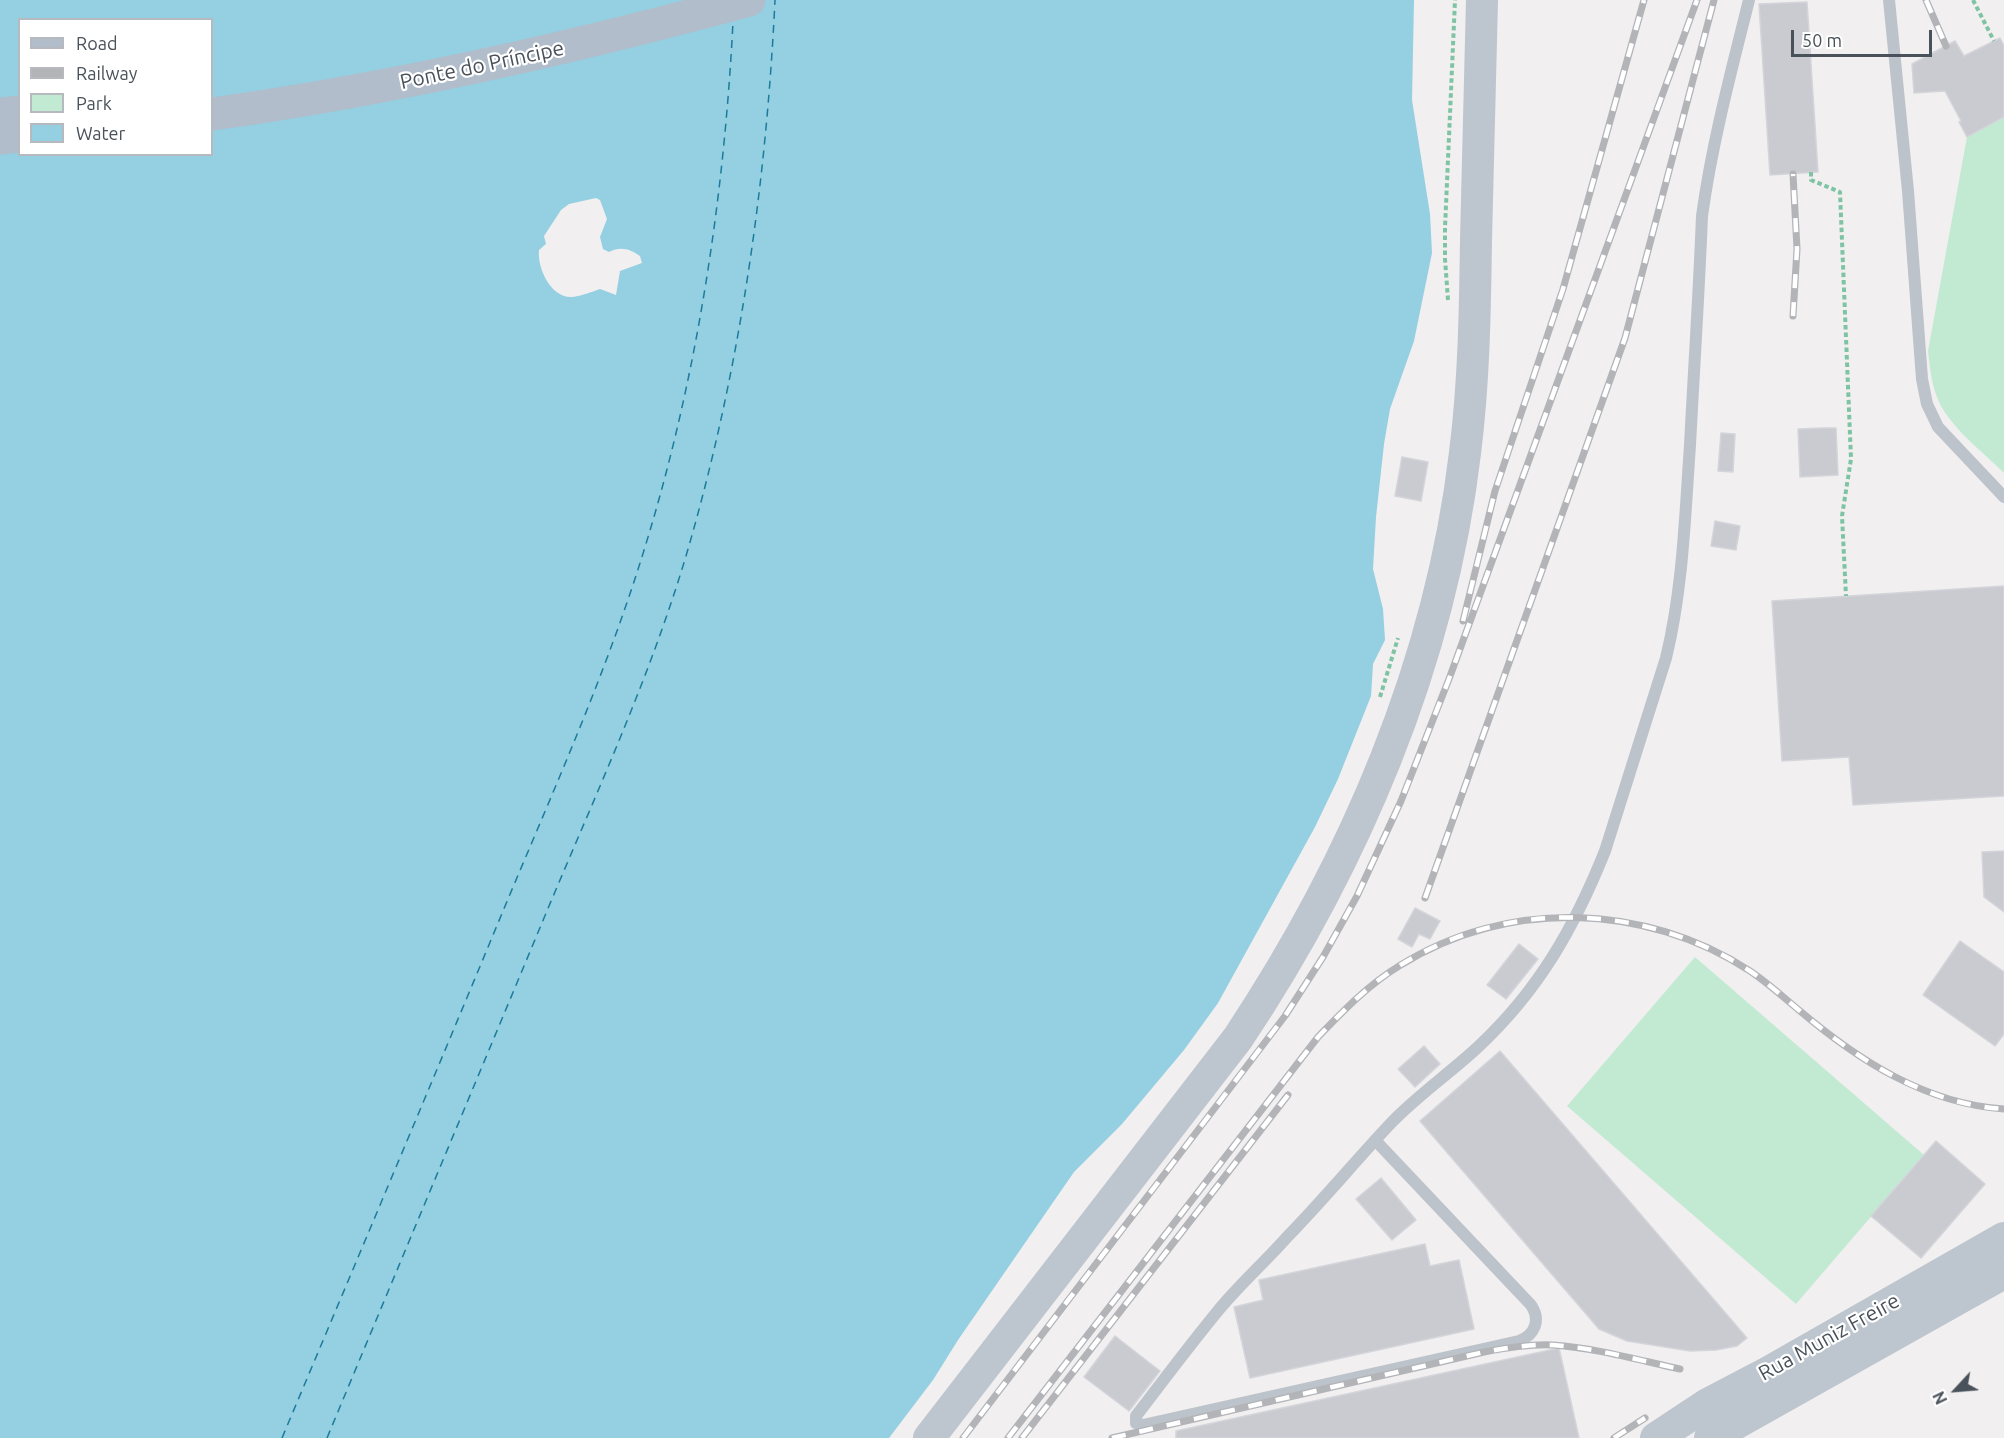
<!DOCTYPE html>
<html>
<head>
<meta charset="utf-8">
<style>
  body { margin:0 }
  #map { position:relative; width:2004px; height:1438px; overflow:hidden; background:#f1efef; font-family:Ubuntu,sans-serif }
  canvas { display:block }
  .legend { position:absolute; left:18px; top:18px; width:195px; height:138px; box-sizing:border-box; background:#fff; border:2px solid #b6b9bd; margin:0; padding:8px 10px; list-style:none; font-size:18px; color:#49515a }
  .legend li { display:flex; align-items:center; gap:12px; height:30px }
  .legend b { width:30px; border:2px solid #b6b9bd }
  .north { position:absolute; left:1926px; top:1360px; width:60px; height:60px; -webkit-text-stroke:4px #fff; paint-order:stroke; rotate:244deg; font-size:16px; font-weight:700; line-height:24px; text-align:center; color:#49515a }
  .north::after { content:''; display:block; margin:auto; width:21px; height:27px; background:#49515a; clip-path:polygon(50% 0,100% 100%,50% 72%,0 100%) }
  .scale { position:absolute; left:1791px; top:30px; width:141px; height:27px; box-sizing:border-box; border:3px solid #49515a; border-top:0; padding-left:8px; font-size:18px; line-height:21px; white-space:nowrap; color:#49515a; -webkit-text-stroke:4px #fff; paint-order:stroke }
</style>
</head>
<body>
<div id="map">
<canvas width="2004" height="1438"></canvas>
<ul class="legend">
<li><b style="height:8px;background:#b1bdca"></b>Road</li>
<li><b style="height:8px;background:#b2b4b8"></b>Railway</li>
<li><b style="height:16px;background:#c2ead3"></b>Park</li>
<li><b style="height:16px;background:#94cfe2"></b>Water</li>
</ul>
<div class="north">N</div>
<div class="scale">50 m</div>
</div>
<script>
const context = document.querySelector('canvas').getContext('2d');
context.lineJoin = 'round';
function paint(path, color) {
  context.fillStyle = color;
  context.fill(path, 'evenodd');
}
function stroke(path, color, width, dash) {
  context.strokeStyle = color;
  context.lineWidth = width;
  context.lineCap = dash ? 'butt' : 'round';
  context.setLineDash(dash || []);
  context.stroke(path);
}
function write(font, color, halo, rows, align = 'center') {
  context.font = font + ' Ubuntu,sans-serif';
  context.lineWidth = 4.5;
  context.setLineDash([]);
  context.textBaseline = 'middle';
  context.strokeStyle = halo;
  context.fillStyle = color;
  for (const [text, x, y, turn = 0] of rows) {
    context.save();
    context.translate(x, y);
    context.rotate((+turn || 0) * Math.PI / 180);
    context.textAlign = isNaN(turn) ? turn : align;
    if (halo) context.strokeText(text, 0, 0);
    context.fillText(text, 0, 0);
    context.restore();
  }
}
const green = new Path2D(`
  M 2004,117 L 2004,473 C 1982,451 1947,425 1937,397 C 1931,382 1930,367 1928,351 L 1967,137 Z
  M 1695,957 L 1924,1155 L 1796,1304 L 1567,1106 Z`);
const water = new Path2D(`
  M 0,0 L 1414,0 L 1412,100 L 1430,214 L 1432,253 L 1414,341 L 1390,409 L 1384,444 L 1376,517 L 1373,569 L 1383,609 L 1385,640 L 1373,664 L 1371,696 L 1338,779 L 1315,827 L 1218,1003 L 1184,1050 L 1122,1124 L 1074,1172 L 958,1340 L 933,1380 L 889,1438 L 0,1438 ZM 20,20 L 212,20 L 212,154 L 20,154 ZM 596,198 L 600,200 L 607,219 L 600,237 L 603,249 L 609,252 C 621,246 630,249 640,256 L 642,263 L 620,271 L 616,295 L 600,289 C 591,292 582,296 572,297 C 550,298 537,267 539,250 L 546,244 L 544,236 L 561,210 L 569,204 Z`);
const ferry = new Path2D(`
  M 282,1438 C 356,1262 430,1087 503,911 C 553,791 607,672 645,547 C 697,378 724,199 733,22
  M 327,1438 C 399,1265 472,1091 544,918 C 594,798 649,680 686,556 C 739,375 766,188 775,0`);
const building = new Path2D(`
  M 1807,2 L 1818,172 L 1770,175 L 1759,4 Z
  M 2000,38 L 2004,46 L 2004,117 L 1967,137 L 1959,122 L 1961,121 L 1945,91 L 1914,93 L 1912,64 L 1955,41 L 1964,56 Z
  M 1822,428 L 1836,428 L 1838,475 L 1800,477 L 1798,429 Z
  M 1721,433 L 1735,434 L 1733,472 L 1718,471 Z
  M 1402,457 L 1428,462 L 1421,501 L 1395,496 Z
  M 1715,521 L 1740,526 L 1736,550 L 1711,546 Z
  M 2004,586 L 2004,796 L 1853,805 L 1849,757 L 1782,761 L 1772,601 Z
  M 2004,851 L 2004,912 L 1984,897 L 1982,852 Z
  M 1415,908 L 1440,921 L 1430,939 L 1419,934 L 1412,947 L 1398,939 Z
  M 1960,941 L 2004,972 L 2004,1034 L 1995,1046 L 1923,995 Z
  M 1519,944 L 1538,959 L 1506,999 L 1487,985 Z
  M 1424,1046 L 1440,1064 L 1415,1087 L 1398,1069 Z
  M 1500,1051 L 1747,1338 L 1737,1346 L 1716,1350 L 1690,1351 L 1627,1341 L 1599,1329 L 1420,1121 Z
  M 1936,1141 L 1985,1184 L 1921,1258 L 1871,1216 Z
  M 1381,1178 L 1416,1220 L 1392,1240 L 1356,1199 Z
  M 1425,1244 L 1430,1266 L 1459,1260 L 1474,1329 L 1250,1378 L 1234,1307 L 1263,1300 L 1259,1280 Z
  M 1115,1336 L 1160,1371 L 1129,1411 L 1084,1377 Z
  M 1559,1348 L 1579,1438 L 1176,1438 L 1176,1431 Z`);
const path = new Path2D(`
  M 1973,0 L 1994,41
  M 1811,172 L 1811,180 L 1840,192 L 1851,459 L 1842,516 L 1846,596
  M 1448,300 L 1445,259 L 1445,228 L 1455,0
  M 1380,697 L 1398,638`);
const lane = new Path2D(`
  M 1889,0 L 1908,191 L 1922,379 L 1927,404 L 1938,427 L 2004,497
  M 1375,1140 L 1531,1305 C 1541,1320 1535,1335 1519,1341 L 1143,1425 L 1136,1423 L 1136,1416 C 1163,1381 1189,1346 1217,1312 C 1239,1285 1265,1262 1288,1236 C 1324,1199 1357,1159 1392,1122 C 1418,1095 1450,1073 1478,1047 C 1539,990 1574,928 1605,851 L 1666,658 C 1683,588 1685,516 1690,445 C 1694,368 1699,292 1702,216 C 1712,143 1731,72 1749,0`);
const secondary = new Path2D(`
  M 929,1438 L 1238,1038 C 1355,862 1440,663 1465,453 C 1474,382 1475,311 1476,240 C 1478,160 1480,80 1482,0
  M 1656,1438 L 1706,1405 L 1769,1372 L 2004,1238
  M 1710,1438 L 2004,1273`);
const primary = new Path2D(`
  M 0,114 L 20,112
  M 212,114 C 393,89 572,48 749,0
  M 0,138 L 20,136`);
const rail = new Path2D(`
  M 1926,0 L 1946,46
  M 1793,316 L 1797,249 L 1793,174
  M 1463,621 L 1495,491 L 1563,289 L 1644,0
  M 1425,898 L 1625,338 L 1714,0
  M 963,1438 L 1285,1016 L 1323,957 L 1357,896 L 1401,801 L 1449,679 L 1697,0
  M 1008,1438 L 1318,1037 C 1343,1011 1368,985 1399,966 C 1507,898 1645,903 1750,971 C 1768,983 1783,997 1800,1011 C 1858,1060 1926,1104 2004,1109
  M 1022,1438 L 1288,1095
  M 1112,1438 L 1484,1352 C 1506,1348 1529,1344 1553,1345 C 1596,1348 1638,1360 1680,1369
  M 1614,1438 L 1645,1418`);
const streetNames = [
  ["Ponte do Príncipe",482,65,-12],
  ["Rua Muniz Freire",1829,1337,-29]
];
paint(green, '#c2ead3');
paint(water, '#94cfe2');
stroke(ferry, '#1c7b9a', 1.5, [8, 6]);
paint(building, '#c9cbd1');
stroke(building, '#d3d5da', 1.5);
stroke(path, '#7ec4a4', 4, [4.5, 3]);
stroke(lane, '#bcc3ca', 12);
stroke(secondary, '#bdc5ce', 32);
stroke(primary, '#b1bdca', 33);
stroke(rail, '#b2b4b8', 7);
stroke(rail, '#fff', 4.5, [14]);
write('21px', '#49515a', '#fff', streetNames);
</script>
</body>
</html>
